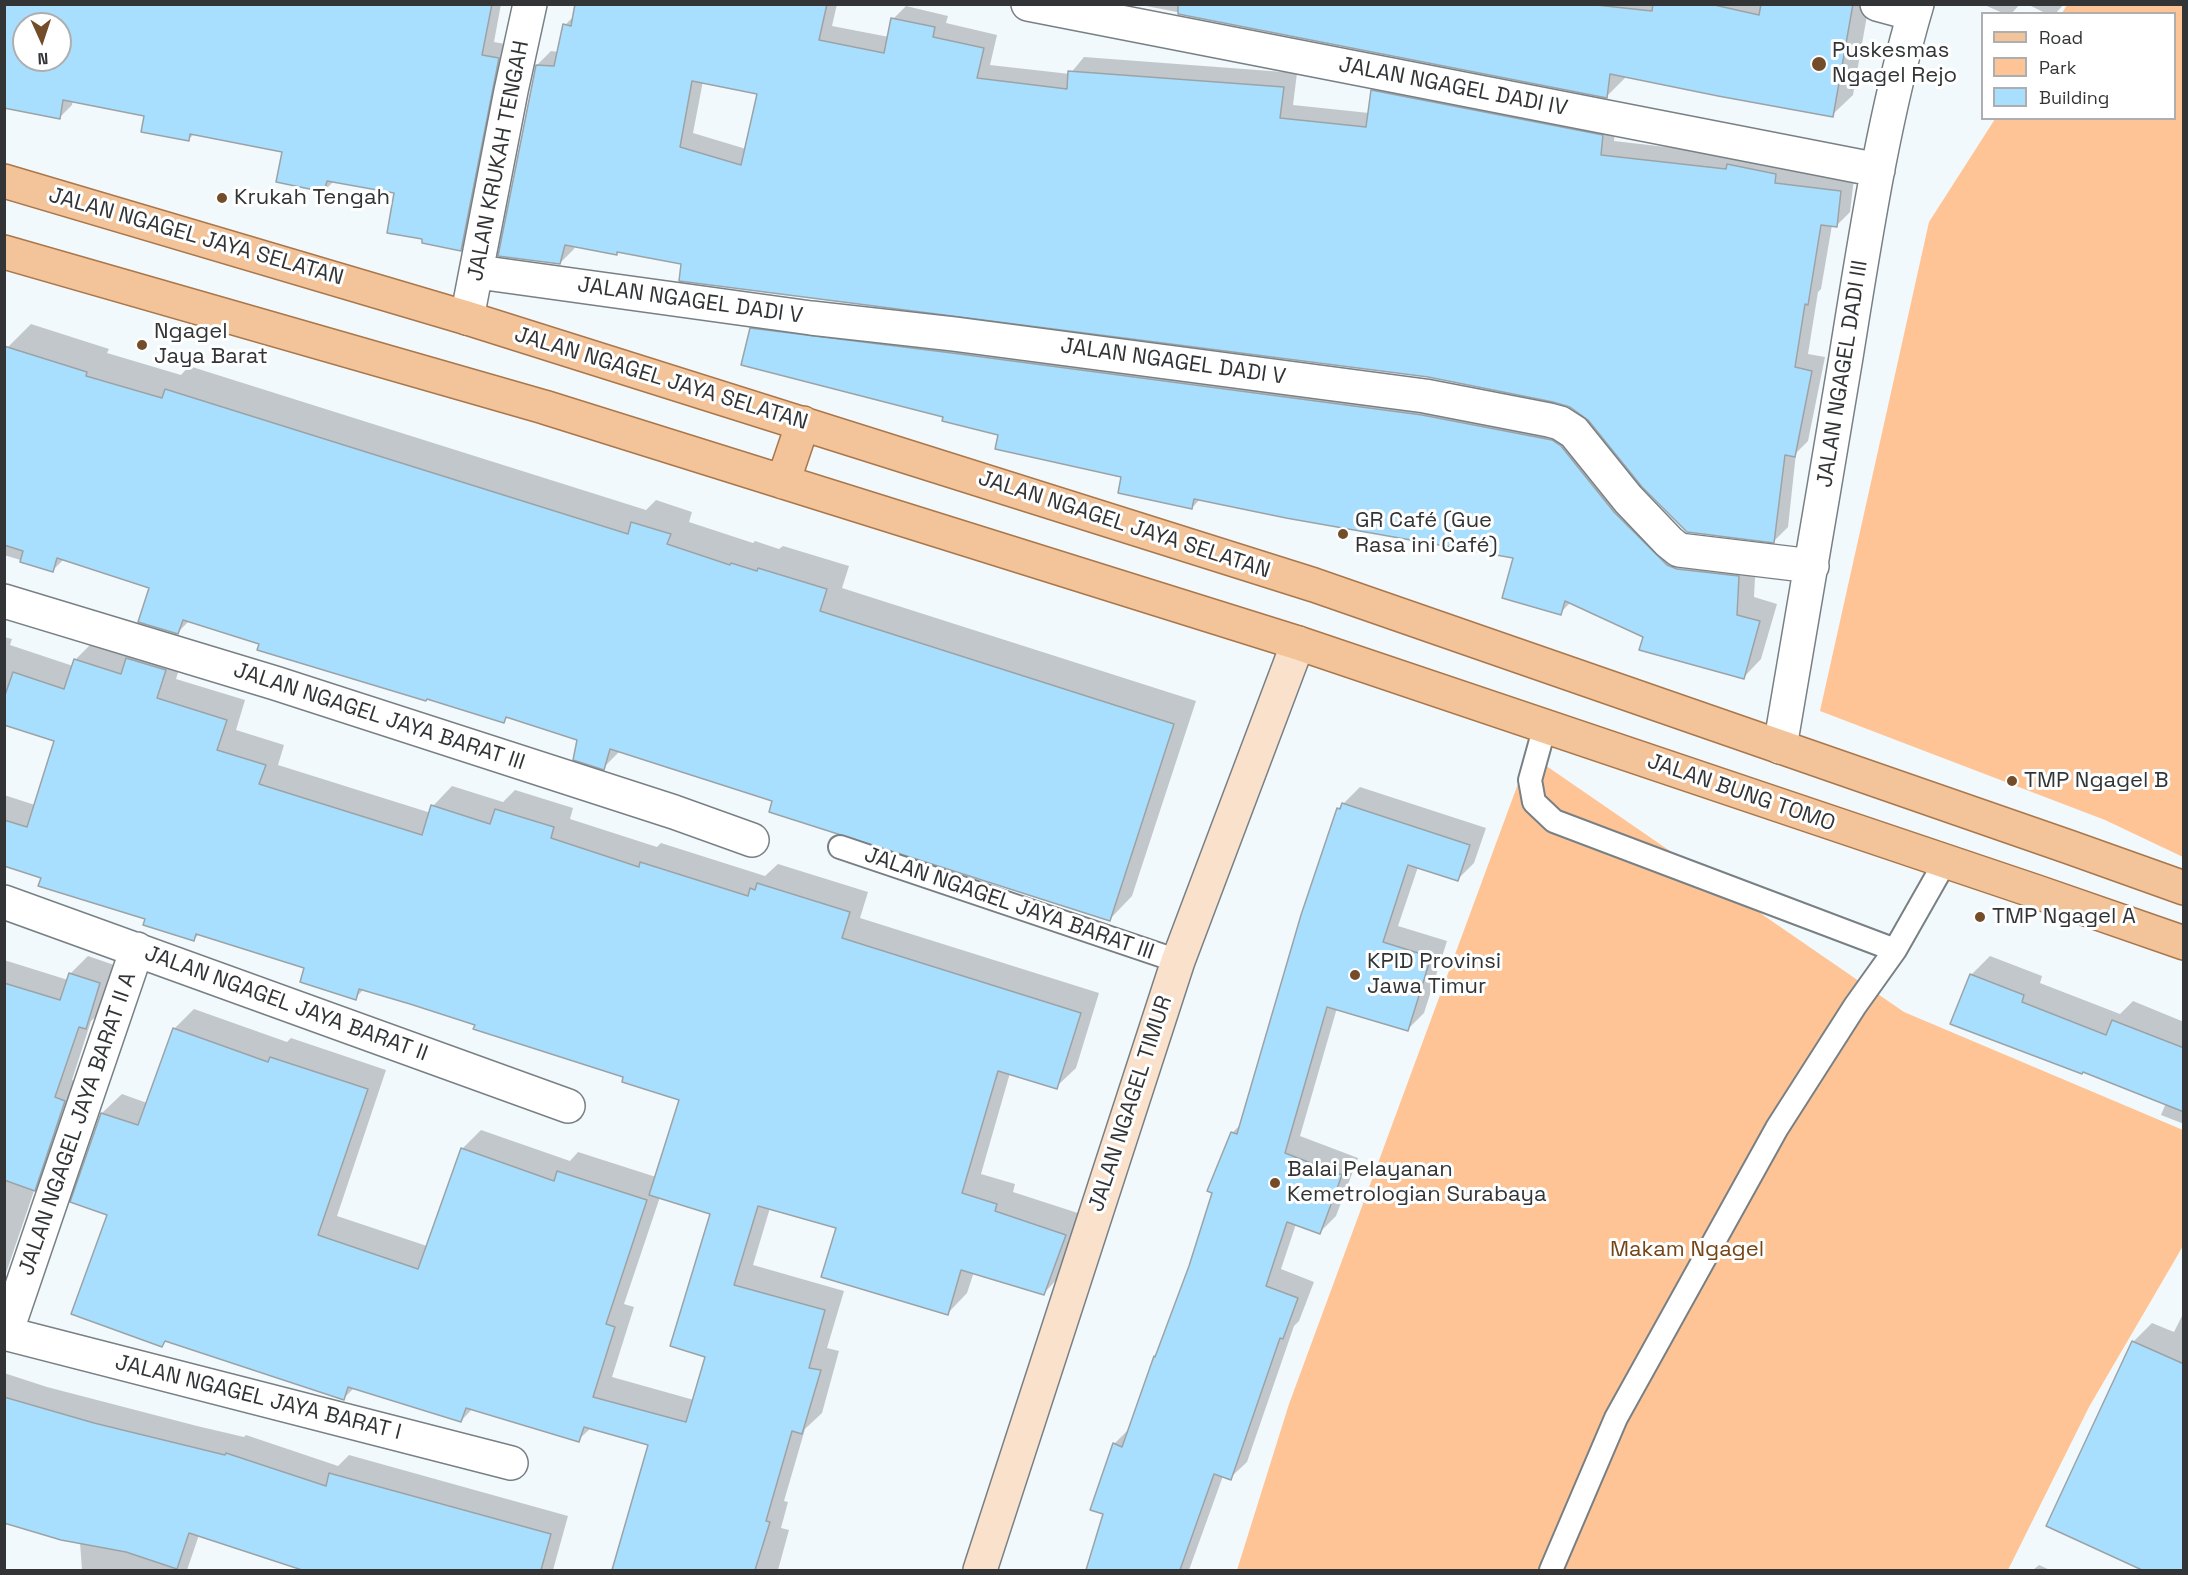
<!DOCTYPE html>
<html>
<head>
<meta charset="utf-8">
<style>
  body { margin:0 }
  #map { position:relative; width:2188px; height:1575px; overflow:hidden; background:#f2f9fd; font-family:"Space Grotesk",sans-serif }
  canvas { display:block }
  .frame { position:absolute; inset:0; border:6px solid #323436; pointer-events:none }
  .legend { position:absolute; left:1981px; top:12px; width:195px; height:108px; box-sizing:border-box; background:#fff; border:2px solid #adaeaf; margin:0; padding:8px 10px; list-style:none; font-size:18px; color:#323436 }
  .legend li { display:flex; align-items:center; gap:12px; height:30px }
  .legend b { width:30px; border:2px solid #adaeaf }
  .north { position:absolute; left:12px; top:12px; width:60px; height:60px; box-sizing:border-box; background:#fff; border:2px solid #adaeaf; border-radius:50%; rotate:177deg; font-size:16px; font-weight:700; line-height:24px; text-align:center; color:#323436 }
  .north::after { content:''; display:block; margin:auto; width:21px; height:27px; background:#734c2a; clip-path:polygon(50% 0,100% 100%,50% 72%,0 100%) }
</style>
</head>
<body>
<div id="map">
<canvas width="2188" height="1575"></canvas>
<div class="frame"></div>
<ul class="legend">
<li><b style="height:8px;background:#f3c399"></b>Road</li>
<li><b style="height:16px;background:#ffc495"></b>Park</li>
<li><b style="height:16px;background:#a9dffe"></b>Building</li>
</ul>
<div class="north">N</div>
</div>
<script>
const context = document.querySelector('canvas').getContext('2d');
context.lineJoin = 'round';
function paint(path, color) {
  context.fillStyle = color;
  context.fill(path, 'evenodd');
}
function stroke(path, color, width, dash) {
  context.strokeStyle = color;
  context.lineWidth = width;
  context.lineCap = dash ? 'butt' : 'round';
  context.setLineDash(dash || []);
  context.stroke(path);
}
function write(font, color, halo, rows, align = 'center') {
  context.font = font + ' "Space Grotesk",sans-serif';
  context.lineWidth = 6;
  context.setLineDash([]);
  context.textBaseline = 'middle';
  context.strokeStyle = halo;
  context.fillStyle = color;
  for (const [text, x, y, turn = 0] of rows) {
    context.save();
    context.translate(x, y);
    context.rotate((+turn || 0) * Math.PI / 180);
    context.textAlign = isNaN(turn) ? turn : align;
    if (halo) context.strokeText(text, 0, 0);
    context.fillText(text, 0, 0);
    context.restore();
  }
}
const green = new Path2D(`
  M 2067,5 L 2183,5 L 2183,857 L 2105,820 L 1820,711 L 1929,222 L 1995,119 L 2174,118 L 2174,14 L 2062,13 Z
  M 1529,754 L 1904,1012 L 2183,1130 L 2183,1246 L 2089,1407 L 2008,1570 L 1237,1570 L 1289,1404 Z`);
const shadow = new Path2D(`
  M 4,4 L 501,4 L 494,42 L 511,45 L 473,237 L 460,249 L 424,237 L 396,192 L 334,181 L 324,191 L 284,151 L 195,133 L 188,140 L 146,115 L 73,100 L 72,105 L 59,118 L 4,107 ZM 24,24 L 60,24 L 60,60 L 24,60 Z
  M 577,4 L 837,4 L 832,26 L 889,37 L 892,20 L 906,6 L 948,16 L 946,23 L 997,35 L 990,65 L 1070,74 L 1084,57 L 1297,73 L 1293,105 L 1369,113 L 1372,91 L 1386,77 L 1616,122 L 1614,141 L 1789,161 L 1788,170 L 1854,178 L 1850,212 L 1836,226 L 1832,225 L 1821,289 L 1818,292 L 1808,354 L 1825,357 L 1808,441 L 1796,453 L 1788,527 L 1774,541 L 1571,406 L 1554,400 L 1428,376 L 683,263 L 619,251 L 616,254 L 575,245 L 574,249 L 560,263 L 537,65 L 551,51 L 559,52 L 565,25 L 575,15 ZM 703,81 L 759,92 L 746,149 L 693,133 Z
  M 1136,4 L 1869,4 L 1853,95 L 1832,115 L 1627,76 L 1607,96 Z
  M 1982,4 L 2020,4 L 2011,14 L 2005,14 Z
  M 2027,4 L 2064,4 L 2055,14 L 2047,14 Z
  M 769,312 L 1570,423 L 1685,547 L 1756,559 L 1754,597 L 1777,604 L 1761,659 L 1744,677 L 1644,636 L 1571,602 L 1560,613 L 1515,557 L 1201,498 L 1192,508 L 1123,475 L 945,416 L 751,329 Z
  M 31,324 L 109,349 L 107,353 L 181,375 L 189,366 L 646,510 L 656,500 L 692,512 L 689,522 L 753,543 L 755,541 L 779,549 L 783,546 L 849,566 L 842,588 L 1196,701 L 1132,896 L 1110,919 L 774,801 L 620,751 L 603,768 L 578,739 L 509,716 L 504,721 L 190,620 L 178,632 L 151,587 L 64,559 L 53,570 L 4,555 L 4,360 L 8,347 Z
  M 4,637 L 12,639 L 10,645 L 73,666 L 75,660 L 95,640 L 185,650 L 176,679 L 245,700 L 236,730 L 284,745 L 278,765 L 431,813 L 433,806 L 452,786 L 503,802 L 515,790 L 573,808 L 570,819 L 657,847 L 661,843 L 765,876 L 778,864 L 868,892 L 860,918 L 1099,993 L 1076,1068 L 1056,1087 L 1010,1073 L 981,1174 L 1015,1184 L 1013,1192 L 1084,1215 L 1063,1273 L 1044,1293 L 974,1272 L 967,1293 L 948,1313 L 837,1227 L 770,1208 L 753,1265 L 844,1291 L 827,1348 L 839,1351 L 822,1413 L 805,1429 L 784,1501 L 788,1502 L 781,1528 L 789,1530 L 778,1570 L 613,1570 L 649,1444 L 591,1428 L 578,1440 L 473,1408 L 461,1421 L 355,1387 L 343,1399 L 167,1340 L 162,1345 L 109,1214 L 102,1113 L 122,1094 L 147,1103 L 174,1029 L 194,1009 L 287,1042 L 291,1038 L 386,1070 L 337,1216 L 427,1246 L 462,1149 L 481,1130 L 570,1161 L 578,1152 L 656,1177 L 680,1099 L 625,1076 L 477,1024 L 364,989 L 355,998 L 306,967 L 200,933 L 193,940 L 147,918 L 43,877 L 4,865 L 4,795 L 35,805 L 56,740 L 4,724 ZM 660,1197 L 711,1213 L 707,1356 L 694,1400 L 612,1377 L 634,1307 L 624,1304 Z
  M 1360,787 L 1486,828 L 1474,863 L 1457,880 L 1418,867 L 1398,926 L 1447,941 L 1424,1013 L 1407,1030 L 1337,1008 L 1300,1136 L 1358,1158 L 1336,1216 L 1319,1233 L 1296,1224 L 1281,1269 L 1314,1282 L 1299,1321 L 1294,1326 L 1247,1462 L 1230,1478 L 1223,1476 L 1189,1570 L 1088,1570 L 1105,1514 L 1114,1444 L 1130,1428 L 1191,1267 L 1232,1133 L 1243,1122 L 1338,809 Z
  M 88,956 L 117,966 L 103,1010 L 91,1021 L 72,1080 L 82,1083 L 52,1171 L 35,1188 L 4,1279 L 4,960 L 68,980 L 70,974 Z
  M 1990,956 L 2042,976 L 2040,983 L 2120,1014 L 2133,1001 L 2184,1022 L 2184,1124 L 2161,1115 L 2166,1103 L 1971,975 Z
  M 2184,1312 L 2184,1570 L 2145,1570 L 2048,1526 L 2133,1342 L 2152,1323 L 2174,1332 Z
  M 4,1373 L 47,1387 L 197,1426 L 244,1437 L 246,1435 L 338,1466 L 349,1455 L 568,1516 L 553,1570 L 303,1570 L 199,1535 L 187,1570 L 82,1570 L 80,1542 L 4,1522 Z
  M 2039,1565 L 2050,1570 L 2033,1570 Z`);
const building = new Path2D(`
  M 4,4 L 492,4 L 482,55 L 499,58 L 461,251 L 422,243 L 422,239 L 387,233 L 394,193 L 327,181 L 324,192 L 276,182 L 282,152 L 190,134 L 189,141 L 141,132 L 144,116 L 63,100 L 60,119 L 4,108 ZM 24,24 L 60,24 L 60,60 L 24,60 Z
  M 575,4 L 827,4 L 819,40 L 884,53 L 891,18 L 935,27 L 933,37 L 984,48 L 977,78 L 1067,89 L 1068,71 L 1284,87 L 1280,118 L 1366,127 L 1371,90 L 1603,135 L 1601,155 L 1726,169 L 1727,164 L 1776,174 L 1775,183 L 1841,191 L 1837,227 L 1821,225 L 1808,305 L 1805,304 L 1795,367 L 1812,371 L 1795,457 L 1785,455 L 1774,543 L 1687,532 L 1642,487 L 1588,420 L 1570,407 L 1553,402 L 1428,377 L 679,281 L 681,264 L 617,252 L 617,255 L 565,245 L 560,264 L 498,256 L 536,65 L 554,66 L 563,24 L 571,26 ZM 692,81 L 757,94 L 741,165 L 680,147 Z
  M 1178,4 L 1587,4 L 1652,11 L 1653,4 L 1710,4 L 1759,15 L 1761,4 L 1853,4 L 1833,117 L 1718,96 L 1610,74 L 1607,98 L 1178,14 Z
  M 750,328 L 952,353 L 1422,415 L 1552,440 L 1561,446 L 1614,512 L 1667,565 L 1677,569 L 1739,576 L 1737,615 L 1760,621 L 1744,679 L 1639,650 L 1643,637 L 1565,601 L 1561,615 L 1502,598 L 1513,558 L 1286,518 L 1194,499 L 1192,509 L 1118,493 L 1121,477 L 995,449 L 998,435 L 942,421 L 943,417 L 741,365 Z
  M 4,346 L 87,372 L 86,376 L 162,398 L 165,389 L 628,534 L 631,522 L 671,534 L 667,544 L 730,565 L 731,563 L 757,571 L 758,568 L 827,589 L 820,611 L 1174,724 L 1110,921 L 769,812 L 772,801 L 610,749 L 604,770 L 573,760 L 577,740 L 506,717 L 504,723 L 427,699 L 426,701 L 257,650 L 259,644 L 183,620 L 178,634 L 138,622 L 149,588 L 57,558 L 53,572 L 20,562 L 23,551 L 4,545 Z
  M 126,658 L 166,670 L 157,698 L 227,720 L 217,750 L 266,765 L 259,784 L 422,835 L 431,805 L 490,824 L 495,809 L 554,827 L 551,838 L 639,867 L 640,862 L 748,896 L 750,888 L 755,890 L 757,883 L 850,912 L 842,938 L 1081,1013 L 1057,1089 L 998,1071 L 962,1193 L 997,1204 L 995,1211 L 1066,1235 L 1044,1295 L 961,1270 L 948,1315 L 821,1277 L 836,1228 L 758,1206 L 734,1285 L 825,1310 L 809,1368 L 821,1370 L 802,1434 L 792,1431 L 766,1521 L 770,1522 L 755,1570 L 612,1570 L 648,1445 L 584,1427 L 579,1442 L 466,1408 L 461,1422 L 348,1387 L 344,1400 L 165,1341 L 162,1347 L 71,1314 L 107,1215 L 70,1202 L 101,1113 L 138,1125 L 173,1028 L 268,1062 L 270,1057 L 368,1089 L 318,1235 L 418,1269 L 461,1148 L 554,1181 L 557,1171 L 647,1200 L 606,1324 L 615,1327 L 593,1397 L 686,1422 L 705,1357 L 670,1346 L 710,1214 L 649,1195 L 679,1100 L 622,1082 L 623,1077 L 473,1029 L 475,1025 L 410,1004 L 359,989 L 356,1000 L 300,982 L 304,968 L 196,934 L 194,941 L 143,925 L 145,919 L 38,886 L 41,878 L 4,866 L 4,820 L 27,827 L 54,741 L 4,725 L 4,698 L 13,672 L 64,689 L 74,659 L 121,674 Z
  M 1342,803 L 1470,845 L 1458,881 L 1408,865 L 1383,942 L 1431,957 L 1408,1031 L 1327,1007 L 1285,1153 L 1342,1175 L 1320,1234 L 1287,1222 L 1266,1286 L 1298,1298 L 1283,1339 L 1280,1338 L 1231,1480 L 1214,1474 L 1180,1570 L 1086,1570 L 1103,1514 L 1090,1510 L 1113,1443 L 1122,1447 L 1154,1356 L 1155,1357 L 1189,1266 L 1212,1193 L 1207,1191 L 1231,1132 L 1237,1134 L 1301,915 L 1337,808 L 1340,809 Z
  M 69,973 L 100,983 L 86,1029 L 79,1027 L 55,1097 L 65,1101 L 35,1191 L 4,1180 L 4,983 L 60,1000 Z
  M 1970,974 L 2024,995 L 2022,1002 L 2106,1035 L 2112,1020 L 2184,1048 L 2184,1112 L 2083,1072 L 2082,1074 L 1950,1024 Z
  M 2132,1341 L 2184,1364 L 2184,1570 L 2142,1570 L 2046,1526 Z
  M 4,1397 L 94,1423 L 225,1455 L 226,1453 L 326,1486 L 329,1473 L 551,1534 L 541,1570 L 302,1570 L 189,1533 L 177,1569 L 126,1552 L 61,1540 L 4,1523 Z`);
const lane = new Path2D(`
  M 1545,726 L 1530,780 L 1534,802 L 1554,821 L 1895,950
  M 840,847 L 1178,961
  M 1551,1570 L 1616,1418 L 1777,1128 L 1855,1006 L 1895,950 L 1945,862`);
const street = new Path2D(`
  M 1028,4 L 1878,170
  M 1877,4 L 1914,14
  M 478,272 L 811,318 L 954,334 L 1425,396 L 1549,420 L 1560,423 L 1574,432 L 1628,499 L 1669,542 L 1679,550 L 1812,566
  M 467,318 L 511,91 L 530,4
  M 4,601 L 275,683 L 674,812 L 752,840
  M 1780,747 C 1803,617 1824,487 1846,357 C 1865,239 1883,119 1917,4
  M 4,902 L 568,1106
  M 4,1333 L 511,1463
  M 6,1333 L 137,949`);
const secondary = new Path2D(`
  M 980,1570 L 1178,961 L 1298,643`);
const primary = new Path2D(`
  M 4,181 L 467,318 L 1314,585 L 2069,847 L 2184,888
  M 4,252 L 544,407 L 1298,643 L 2037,892 L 2184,943
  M 783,482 L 803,423`);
const markers = [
  [1819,64,8,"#734c2a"],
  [222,198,6,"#734c2a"],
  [142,345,6,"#734c2a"],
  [1343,534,6,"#734c2a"],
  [2012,781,6,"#734c2a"],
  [1980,917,6,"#734c2a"],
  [1355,975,6,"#734c2a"],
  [1275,1183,6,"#734c2a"]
];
const poiNames = [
  ["Puskesmas",1832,51],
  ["Ngagel Rejo",1832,76],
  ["Krukah Tengah",234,198],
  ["Ngagel",154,332],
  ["Jaya Barat",154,357],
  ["GR Café (Gue",1355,521],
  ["Rasa ini Café)",1355,546],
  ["TMP Ngagel B",2024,781],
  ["TMP Ngagel A",1992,917],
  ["KPID Provinsi",1367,962],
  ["Jawa Timur",1367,987],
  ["Balai Pelayanan",1287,1170],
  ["Kemetrologian Surabaya",1287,1195]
];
const streetNames = [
  ["JALAN NGAGEL DADI IV",1453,87,11],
  ["JALAN KRUKAH TENGAH",499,161,-79],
  ["JALAN NGAGEL JAYA SELATAN",196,237,16],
  ["JALAN NGAGEL DADI V",690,301,8],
  ["JALAN NGAGEL DADI V",1173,362,8],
  ["JALAN NGAGEL DADI III",1843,374,-81],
  ["JALAN NGAGEL JAYA SELATAN",661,379,17],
  ["JALAN NGAGEL JAYA SELATAN",1124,525,18],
  ["JALAN NGAGEL JAYA BARAT III",379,717,18],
  ["JALAN BUNG TOMO",1741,793,19],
  ["JALAN NGAGEL JAYA BARAT III",1009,904,19],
  ["JALAN NGAGEL JAYA BARAT II",286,1004,20],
  ["JALAN NGAGEL TIMUR",1131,1104,-72],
  ["JALAN NGAGEL JAYA BARAT II A",78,1124,-71],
  ["JALAN NGAGEL JAYA BARAT I",258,1398,14]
];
const parkNames = [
  ["Makam Ngagel",1687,1250]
];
paint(green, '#ffc495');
paint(shadow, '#0003');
paint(building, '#a9dffe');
stroke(building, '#9ca3a7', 1.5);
stroke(lane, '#798084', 26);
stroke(street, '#798084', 36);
stroke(secondary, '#798084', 36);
stroke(primary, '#aa774a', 36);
stroke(lane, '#fff', 22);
stroke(street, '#fff', 33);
stroke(secondary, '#f9e1cc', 33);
stroke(primary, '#f3c399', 33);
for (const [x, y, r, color] of markers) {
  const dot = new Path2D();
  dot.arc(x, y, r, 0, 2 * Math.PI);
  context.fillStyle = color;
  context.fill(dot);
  stroke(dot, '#fff', 2);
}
write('22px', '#323436', '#fff', poiNames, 'left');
write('22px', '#323436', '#fff', streetNames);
write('22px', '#754517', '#fff', parkNames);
</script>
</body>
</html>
